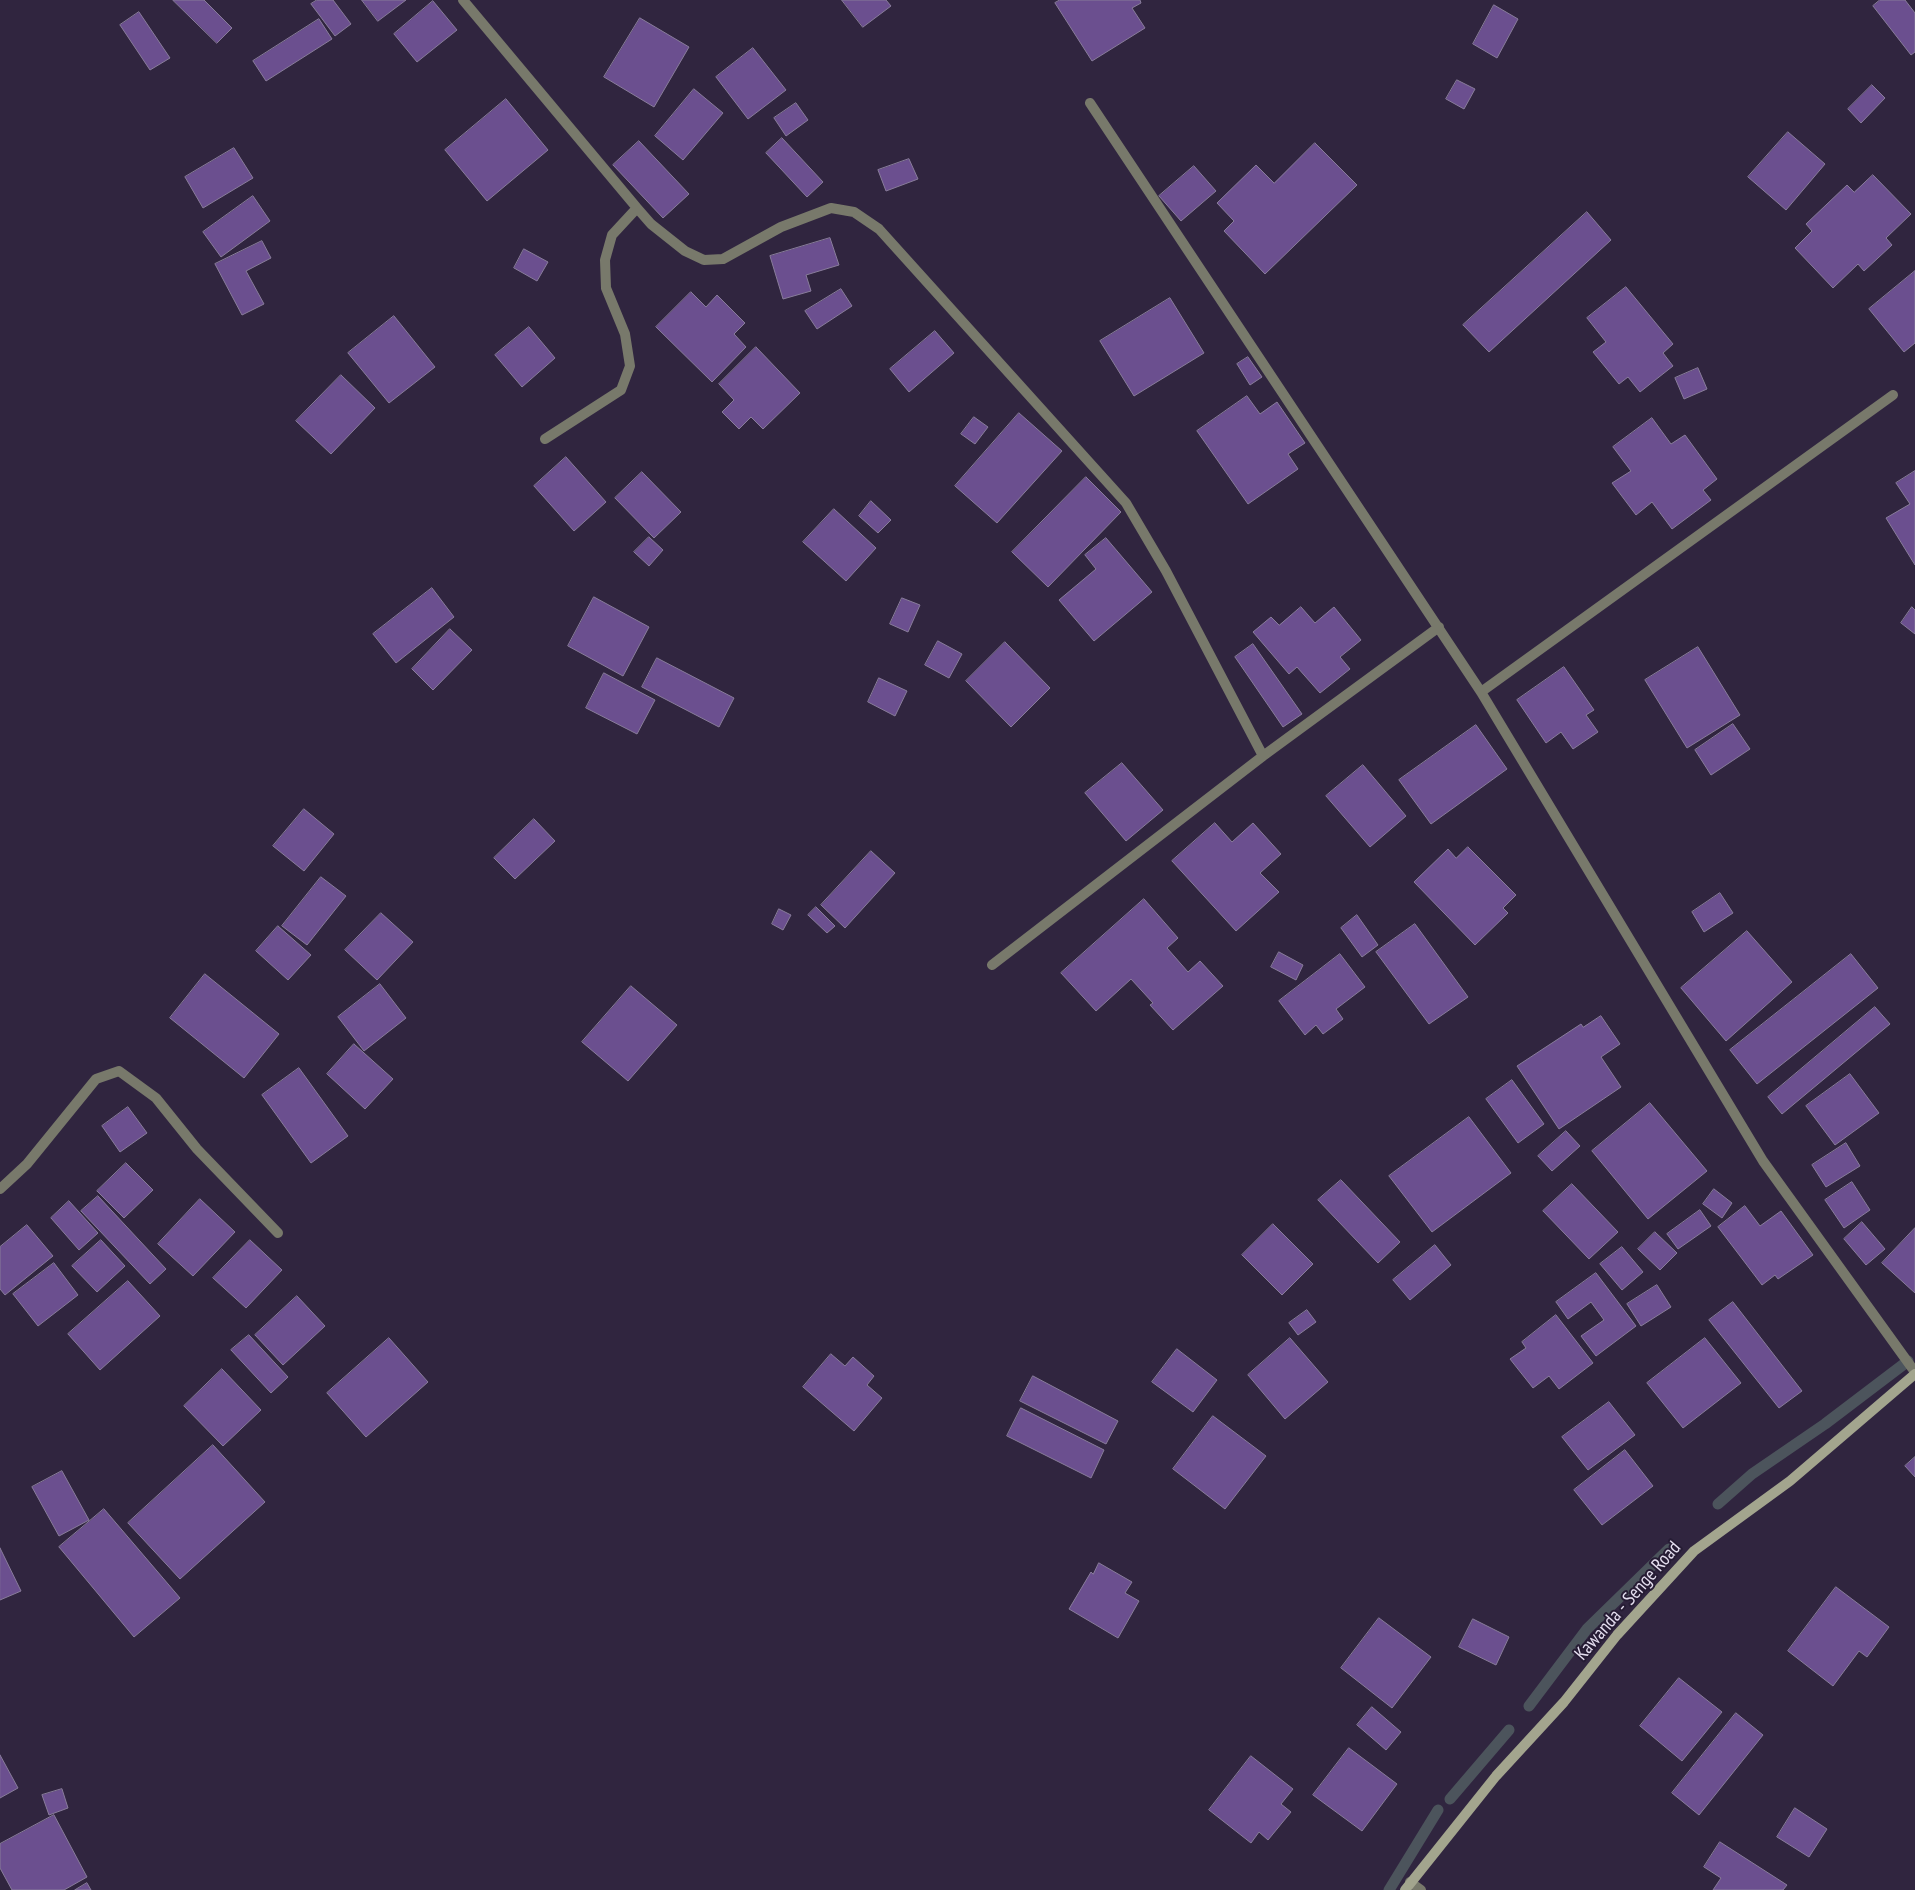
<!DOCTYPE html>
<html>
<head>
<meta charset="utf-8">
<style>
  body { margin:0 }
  canvas { display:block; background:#30253f }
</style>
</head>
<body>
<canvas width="1915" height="1890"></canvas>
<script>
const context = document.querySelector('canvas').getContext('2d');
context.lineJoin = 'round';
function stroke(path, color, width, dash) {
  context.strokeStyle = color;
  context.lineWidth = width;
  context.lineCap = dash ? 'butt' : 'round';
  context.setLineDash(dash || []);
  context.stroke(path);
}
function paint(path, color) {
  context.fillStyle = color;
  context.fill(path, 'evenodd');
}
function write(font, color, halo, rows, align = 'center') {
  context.font = font + ' "PT Sans Narrow",sans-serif';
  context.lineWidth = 4;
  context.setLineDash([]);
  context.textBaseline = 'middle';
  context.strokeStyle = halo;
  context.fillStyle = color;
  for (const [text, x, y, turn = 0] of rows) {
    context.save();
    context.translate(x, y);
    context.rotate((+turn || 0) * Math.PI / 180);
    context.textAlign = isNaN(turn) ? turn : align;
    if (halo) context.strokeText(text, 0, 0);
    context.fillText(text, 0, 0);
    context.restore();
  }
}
const stream = new Path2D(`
  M 1718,1504 L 1752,1474 L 1825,1424 L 1908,1361
  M 1529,1706 L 1587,1629 L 1669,1549
  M 1450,1799 L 1509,1730
  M 1389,1890 L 1438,1810`);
const building = new Path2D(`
  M 173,0 L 204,0 L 232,28 L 217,43 Z
  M 317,0 L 333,0 L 351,24 L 335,36 L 311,4 Z
  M 362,0 L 406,0 L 378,21 Z
  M 842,0 L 886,0 L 891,6 L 863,27 Z
  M 1060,0 L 1140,0 L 1141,3 L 1132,8 L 1145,28 L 1092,61 L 1055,3 Z
  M 1880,0 L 1905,0 L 1915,13 L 1915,52 L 1911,55 L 1873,6 Z
  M 433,1 L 457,30 L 417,62 L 394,34 Z
  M 1494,5 L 1518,19 L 1497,58 L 1473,44 Z
  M 139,12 L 170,58 L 150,70 L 120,25 Z
  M 640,18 L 689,47 L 654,107 L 604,77 Z
  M 319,19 L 332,39 L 266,81 L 253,61 Z
  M 753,48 L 786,90 L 748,119 L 716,77 Z
  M 1457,80 L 1475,89 L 1464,109 L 1446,99 Z
  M 1872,85 L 1885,98 L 1861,123 L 1848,109 Z
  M 694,89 L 723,113 L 683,160 L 655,136 Z
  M 506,99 L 548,150 L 487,201 L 445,150 Z
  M 796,103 L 808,120 L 786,136 L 774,118 Z
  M 1788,132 L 1825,164 L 1786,210 L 1748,177 Z
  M 782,138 L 823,182 L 807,197 L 766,153 Z
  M 639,141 L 689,194 L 663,218 L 613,165 Z
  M 1315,143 L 1357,185 L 1265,274 L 1224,231 L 1234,221 L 1217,203 L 1256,165 L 1274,183 Z
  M 234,148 L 253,178 L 203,208 L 185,177 Z
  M 909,159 L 918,179 L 886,191 L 878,170 Z
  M 1194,166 L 1216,191 L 1181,221 L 1159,196 Z
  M 1873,175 L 1911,214 L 1886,238 L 1892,245 L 1864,271 L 1858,264 L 1833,288 L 1795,248 L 1812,231 L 1806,224 L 1847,185 L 1854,192 Z
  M 253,196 L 270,221 L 221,257 L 203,232 Z
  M 1587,212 L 1611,240 L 1489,352 L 1463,325 Z
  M 830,238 L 839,265 L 806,275 L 811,291 L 783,299 L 770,256 Z
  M 262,241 L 271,258 L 246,271 L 264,304 L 242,315 L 215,264 Z
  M 524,249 L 548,262 L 537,281 L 514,268 Z
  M 1915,271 L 1915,343 L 1904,352 L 1869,309 Z
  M 1626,287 L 1673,344 L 1663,353 L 1673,366 L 1640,392 L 1628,377 L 1619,384 L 1593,352 L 1606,342 L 1587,318 Z
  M 841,289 L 852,306 L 817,329 L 805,311 Z
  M 691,292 L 706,307 L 717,295 L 745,323 L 734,334 L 746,347 L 712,382 L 656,327 Z
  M 1170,298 L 1204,353 L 1134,396 L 1100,341 Z
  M 394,316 L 435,367 L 389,403 L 348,353 Z
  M 529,327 L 555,358 L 522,387 L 495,355 Z
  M 935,331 L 954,353 L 909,392 L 890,369 Z
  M 756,347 L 800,393 L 763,429 L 751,417 L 739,429 L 722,412 L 734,400 L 719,384 Z
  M 1248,357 L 1262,377 L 1250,385 L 1237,364 Z
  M 1698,368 L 1707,389 L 1684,399 L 1675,378 Z
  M 341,375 L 375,408 L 331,454 L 296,421 Z
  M 1247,396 L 1260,414 L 1277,402 L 1305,443 L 1288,454 L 1298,469 L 1248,504 L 1197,431 Z
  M 1019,413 L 1062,451 L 997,523 L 955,486 Z
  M 974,417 L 988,427 L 975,444 L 961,434 Z
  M 1652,418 L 1671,444 L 1685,435 L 1717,479 L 1703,490 L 1711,500 L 1672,529 L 1652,502 L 1636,515 L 1612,483 L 1631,471 L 1613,447 Z
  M 566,457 L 606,502 L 574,531 L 534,486 Z
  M 1915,471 L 1915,565 L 1886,518 L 1910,504 L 1896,483 Z
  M 642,472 L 681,512 L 654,538 L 615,498 Z
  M 1086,477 L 1121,512 L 1048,587 L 1012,552 Z
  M 871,501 L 891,520 L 878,533 L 859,516 Z
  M 834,509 L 876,548 L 846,581 L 803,542 Z
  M 649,537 L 663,550 L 649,566 L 634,552 Z
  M 1106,538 L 1152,592 L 1094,641 L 1059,600 L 1096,569 L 1085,555 Z
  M 432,588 L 454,617 L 396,663 L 373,634 Z
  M 594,597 L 649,627 L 623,676 L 568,646 Z
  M 902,598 L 920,605 L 908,632 L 890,624 Z
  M 1301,607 L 1315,623 L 1334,607 L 1361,640 L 1340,657 L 1350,669 L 1320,693 L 1297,667 L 1289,674 L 1253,632 L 1271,617 L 1279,625 Z
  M 1912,607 L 1915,610 L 1915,634 L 1901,623 Z
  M 450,629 L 472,650 L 433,690 L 412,669 Z
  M 938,641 L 962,654 L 949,678 L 925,665 Z
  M 1005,642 L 1050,688 L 1011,727 L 966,681 Z
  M 1253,644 L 1302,714 L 1283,727 L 1235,657 Z
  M 1698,647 L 1740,715 L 1687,748 L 1645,680 Z
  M 657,658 L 734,698 L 719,727 L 642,687 Z
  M 1564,667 L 1594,710 L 1586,715 L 1598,732 L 1573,749 L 1561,732 L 1546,743 L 1517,700 Z
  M 604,673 L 655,700 L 637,734 L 586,708 Z
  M 879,678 L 907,691 L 895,716 L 868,702 Z
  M 1733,724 L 1750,749 L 1711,775 L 1695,750 Z
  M 1476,725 L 1507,769 L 1431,824 L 1399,780 Z
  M 1122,763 L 1163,810 L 1126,841 L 1085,793 Z
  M 1363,765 L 1406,816 L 1370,847 L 1326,796 Z
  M 304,809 L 334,834 L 304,871 L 273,846 Z
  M 534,819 L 555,841 L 515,879 L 494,858 Z
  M 1215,823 L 1232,842 L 1253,823 L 1281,854 L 1260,873 L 1279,892 L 1236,931 L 1172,861 Z
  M 1468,847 L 1516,895 L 1503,908 L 1508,913 L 1475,945 L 1414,882 L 1448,849 L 1456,858 Z
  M 871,851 L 895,873 L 845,928 L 821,905 Z
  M 321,877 L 346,896 L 307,945 L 282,926 Z
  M 1720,893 L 1733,913 L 1704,932 L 1692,912 Z
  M 1144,899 L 1178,938 L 1167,948 L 1188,972 L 1200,961 L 1223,986 L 1173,1030 L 1150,1005 L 1153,1003 L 1131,979 L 1096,1011 L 1061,973 Z
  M 816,907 L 835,926 L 827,933 L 808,915 Z
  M 779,909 L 791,915 L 783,930 L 772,924 Z
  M 381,913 L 413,942 L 377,980 L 345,950 Z
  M 1357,915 L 1378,945 L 1362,957 L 1341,928 Z
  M 1415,924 L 1468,997 L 1429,1024 L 1376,952 Z
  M 278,926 L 311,955 L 288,980 L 256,951 Z
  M 1747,931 L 1792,982 L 1726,1041 L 1681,988 Z
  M 1279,952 L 1303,965 L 1296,980 L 1271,967 Z
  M 1340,954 L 1365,987 L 1336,1009 L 1343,1019 L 1323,1034 L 1316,1025 L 1305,1035 L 1279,1001 Z
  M 1851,954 L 1878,988 L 1757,1084 L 1730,1050 Z
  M 205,974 L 279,1034 L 244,1078 L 170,1018 Z
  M 380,984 L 406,1018 L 364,1051 L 338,1017 Z
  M 631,986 L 677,1025 L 628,1081 L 582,1042 Z
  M 1875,1007 L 1890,1024 L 1782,1114 L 1768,1097 Z
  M 1601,1016 L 1620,1044 L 1601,1057 L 1621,1087 L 1559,1129 L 1517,1066 L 1581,1024 L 1583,1027 Z
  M 354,1044 L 393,1079 L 365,1109 L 327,1074 Z
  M 299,1068 L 348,1136 L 311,1163 L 262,1095 Z
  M 1850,1074 L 1879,1113 L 1835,1145 L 1806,1106 Z
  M 1512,1080 L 1544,1124 L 1518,1143 L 1486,1099 Z
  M 1650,1103 L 1707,1171 L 1648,1219 L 1592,1151 Z
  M 128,1107 L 147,1133 L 120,1152 L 102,1126 Z
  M 1469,1117 L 1511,1173 L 1432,1232 L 1389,1176 Z
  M 1566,1131 L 1580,1146 L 1552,1171 L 1538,1156 Z
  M 1846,1143 L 1860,1166 L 1826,1187 L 1812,1165 Z
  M 126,1163 L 153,1190 L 124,1218 L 97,1191 Z
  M 1341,1180 L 1400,1242 L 1378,1263 L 1318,1200 Z
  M 1852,1182 L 1870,1210 L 1844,1228 L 1825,1200 Z
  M 1572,1184 L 1618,1232 L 1589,1259 L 1543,1211 Z
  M 1714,1189 L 1732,1203 L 1722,1218 L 1703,1204 Z
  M 98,1196 L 166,1269 L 150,1284 L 81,1211 Z
  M 200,1199 L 235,1232 L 193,1276 L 158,1244 Z
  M 69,1201 L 98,1233 L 79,1250 L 51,1218 Z
  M 1745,1206 L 1760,1226 L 1781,1211 L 1813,1255 L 1778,1279 L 1775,1275 L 1762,1285 L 1718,1227 Z
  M 1700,1210 L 1711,1226 L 1678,1249 L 1667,1234 Z
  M 1862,1222 L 1885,1249 L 1866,1265 L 1844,1239 Z
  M 1273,1224 L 1313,1264 L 1282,1295 L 1242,1255 Z
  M 27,1225 L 53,1256 L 5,1295 L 0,1289 L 0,1247 Z
  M 1915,1228 L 1915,1293 L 1882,1263 Z
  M 1655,1232 L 1677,1253 L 1660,1270 L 1638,1249 Z
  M 101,1240 L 125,1266 L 97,1292 L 72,1266 Z
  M 250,1240 L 282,1270 L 246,1308 L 213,1278 Z
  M 1435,1245 L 1451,1265 L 1410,1300 L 1393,1280 Z
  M 1622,1247 L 1643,1272 L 1622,1290 L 1600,1264 Z
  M 54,1263 L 78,1295 L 38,1326 L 13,1294 Z
  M 1596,1273 L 1636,1326 L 1596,1356 L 1581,1336 L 1604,1320 L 1591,1302 L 1568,1319 L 1556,1302 Z
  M 128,1281 L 160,1316 L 100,1370 L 68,1334 Z
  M 1657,1285 L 1671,1307 L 1641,1326 L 1627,1304 Z
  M 297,1296 L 325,1326 L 283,1365 L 255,1335 Z
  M 1733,1302 L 1802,1391 L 1779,1408 L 1709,1320 Z
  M 1307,1310 L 1316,1322 L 1298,1335 L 1289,1323 Z
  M 1556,1315 L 1593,1363 L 1559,1389 L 1549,1376 L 1533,1388 L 1510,1359 L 1526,1348 L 1522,1342 Z
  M 249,1335 L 288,1377 L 271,1393 L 231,1350 Z
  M 389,1338 L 428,1382 L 366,1437 L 327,1393 Z
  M 1290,1338 L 1328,1382 L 1285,1419 L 1248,1375 Z
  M 1705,1338 L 1741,1383 L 1683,1428 L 1647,1383 Z
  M 1177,1349 L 1217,1380 L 1193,1412 L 1152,1382 Z
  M 831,1354 L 845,1366 L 853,1357 L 874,1376 L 867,1385 L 882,1398 L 854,1431 L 803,1387 Z
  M 222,1369 L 261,1410 L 223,1446 L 184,1406 Z
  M 1033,1376 L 1118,1421 L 1106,1444 L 1020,1401 Z
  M 1609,1402 L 1635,1435 L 1588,1470 L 1562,1437 Z
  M 1021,1408 L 1104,1450 L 1091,1478 L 1007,1436 Z
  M 1213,1416 L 1266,1456 L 1225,1509 L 1173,1469 Z
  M 213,1445 L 265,1502 L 180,1579 L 128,1523 Z
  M 1625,1450 L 1653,1486 L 1602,1525 L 1574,1490 Z
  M 1915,1457 L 1915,1477 L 1905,1466 Z
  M 62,1471 L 89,1520 L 59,1536 L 32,1487 Z
  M 104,1509 L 180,1598 L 134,1637 L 59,1547 Z
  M 0,1548 L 21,1591 L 0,1600 Z
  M 1099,1563 L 1132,1582 L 1125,1593 L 1139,1601 L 1118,1638 L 1069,1609 L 1091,1572 L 1093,1574 Z
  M 1836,1587 L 1889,1627 L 1867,1657 L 1859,1651 L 1833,1686 L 1788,1651 Z
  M 1379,1618 L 1431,1657 L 1392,1708 L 1341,1668 Z
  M 1473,1619 L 1509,1637 L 1496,1665 L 1459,1647 Z
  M 1679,1678 L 1722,1712 L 1682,1761 L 1640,1726 Z
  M 1372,1707 L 1401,1732 L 1386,1750 L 1357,1725 Z
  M 1736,1713 L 1763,1735 L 1699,1815 L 1672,1793 Z
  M 1349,1748 L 1397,1784 L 1362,1831 L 1313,1795 Z
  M 0,1755 L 18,1788 L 0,1798 Z
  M 1251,1756 L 1293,1789 L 1281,1804 L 1291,1812 L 1268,1840 L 1259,1832 L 1251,1843 L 1209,1810 Z
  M 62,1789 L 68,1808 L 49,1815 L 42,1795 Z
  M 1795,1808 L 1827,1829 L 1809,1857 L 1777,1837 Z
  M 54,1815 L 87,1877 L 64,1890 L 12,1890 L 0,1868 L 0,1844 Z
  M 1720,1842 L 1787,1885 L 1783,1890 L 1713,1890 L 1721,1878 L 1704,1867 Z
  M 87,1883 L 91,1890 L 75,1890 Z`);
const street = new Path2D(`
  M 463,0 L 637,208 L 651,224 L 685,251 L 704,260 L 723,259 L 781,227 L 831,208 L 854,212 L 879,229 L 1126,503 L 1166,571 L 1263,756
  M 1090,103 L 1481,692 L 1763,1161 L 1915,1372
  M 545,439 L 621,390 L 630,366 L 625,334 L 606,288 L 605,260 L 612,235 L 637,208
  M 1481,692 L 1893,395
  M 992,965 L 1263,756 L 1439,627
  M 0,1189 L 27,1164 L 96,1079 L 119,1071 L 156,1098 L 197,1149 L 278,1233
  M 1410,1882 L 1421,1890`);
const secondary = new Path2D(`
  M 1405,1890 L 1496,1776 L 1564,1702 L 1617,1635 L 1694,1551 L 1790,1481 L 1915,1374`);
const streetNames = [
  ["Kawanda - Senge Road",1628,1601,-49]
];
stroke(stream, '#4c545c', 11);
paint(building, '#6b4f8f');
stroke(building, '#887c9a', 1);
stroke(street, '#78796b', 10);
stroke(secondary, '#a3a58e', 10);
write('19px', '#e4deef', '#261c34', streetNames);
</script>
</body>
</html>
